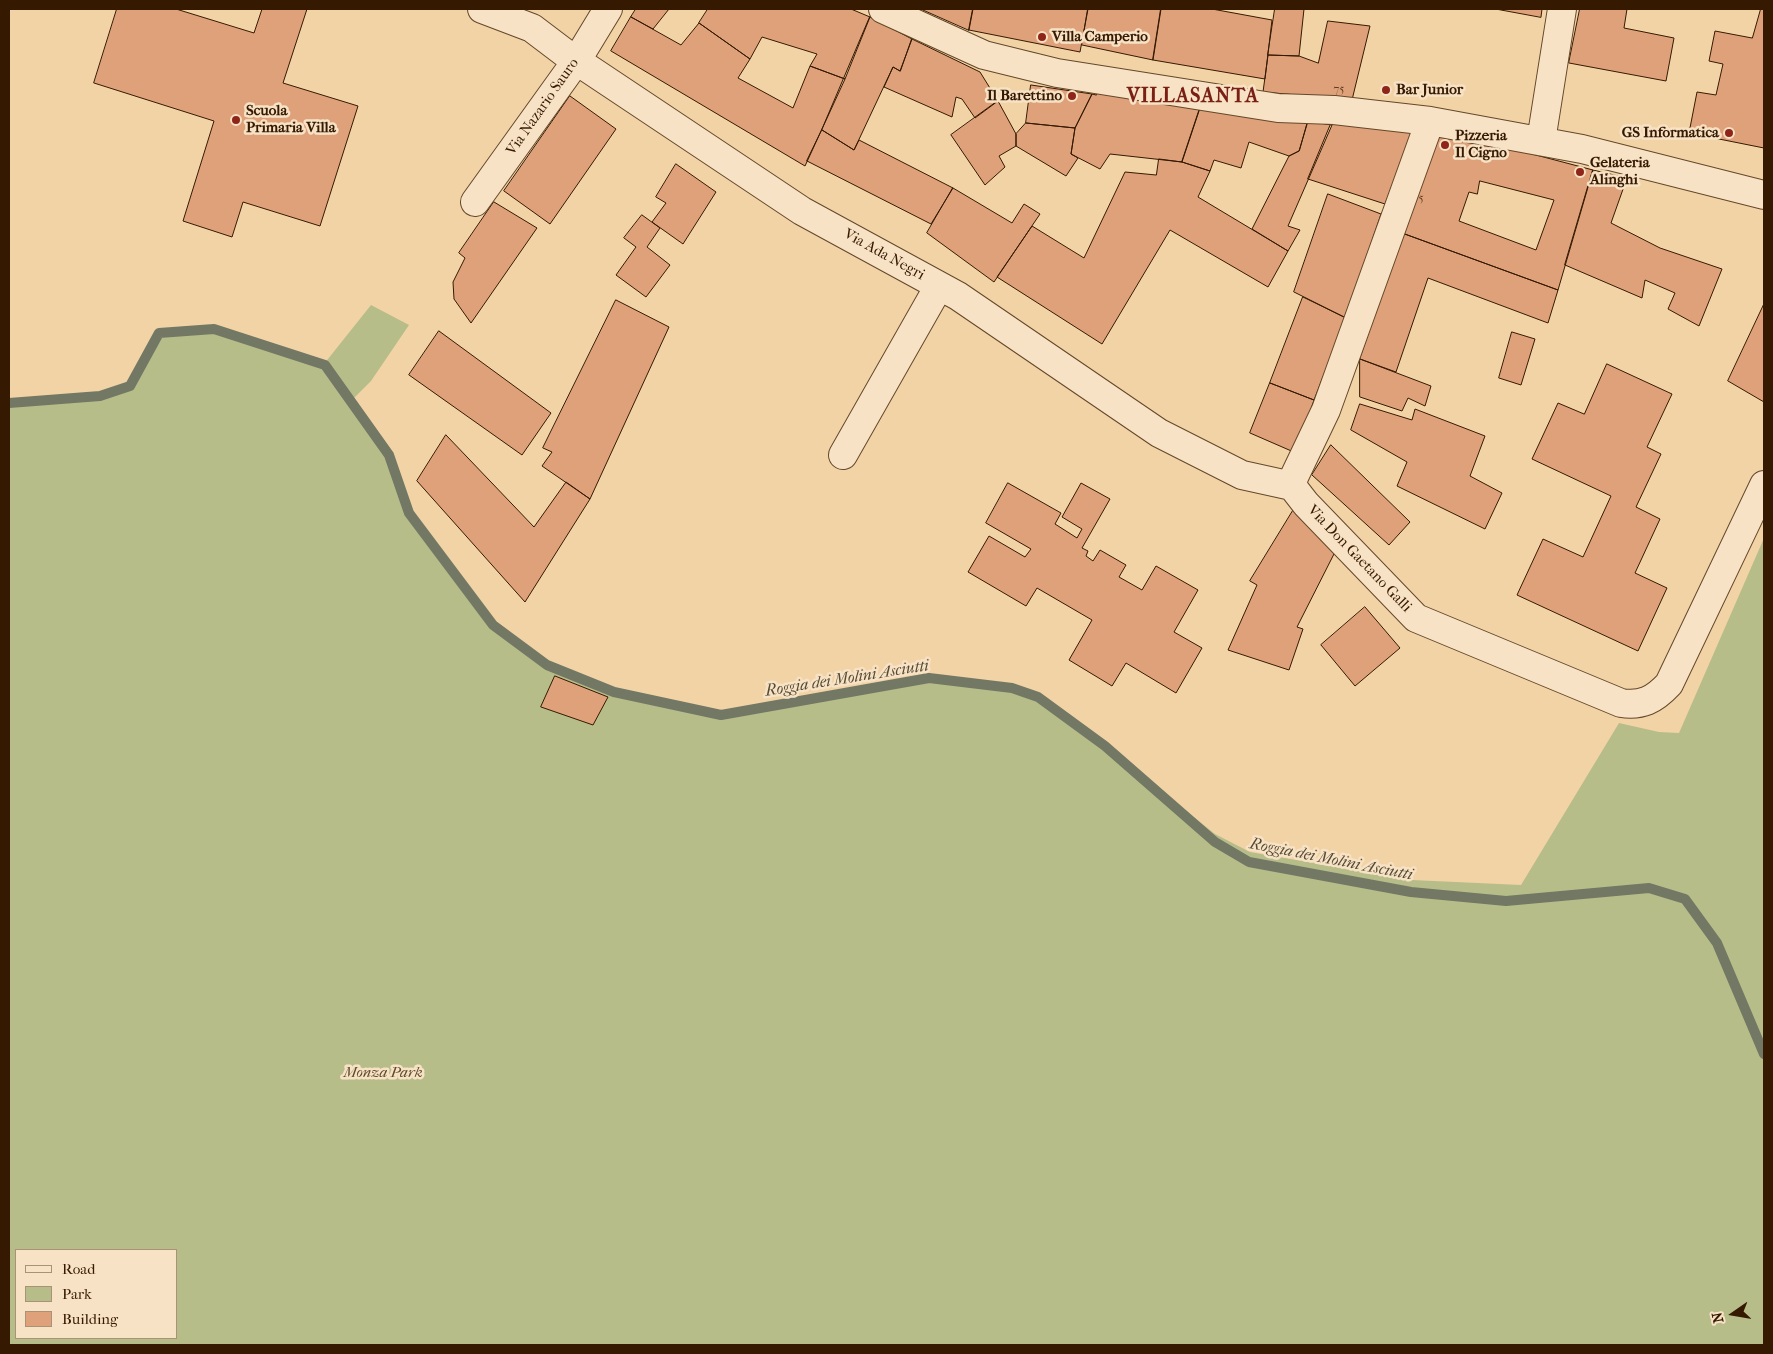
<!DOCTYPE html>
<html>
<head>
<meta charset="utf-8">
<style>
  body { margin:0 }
  #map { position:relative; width:1773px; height:1354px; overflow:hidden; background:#f2d3a6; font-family:"IM FELL French Canon",serif }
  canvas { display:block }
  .frame { position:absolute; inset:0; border:10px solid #351901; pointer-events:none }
  .legend { position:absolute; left:15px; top:1249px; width:162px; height:90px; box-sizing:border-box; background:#f7e2c5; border:1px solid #a99277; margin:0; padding:6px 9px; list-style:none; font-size:15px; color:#351901 }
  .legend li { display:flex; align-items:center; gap:10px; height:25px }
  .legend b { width:25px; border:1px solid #a99277 }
  .north { position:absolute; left:1708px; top:1289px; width:50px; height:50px; -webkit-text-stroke:4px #f7e2c5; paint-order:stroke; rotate:257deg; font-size:14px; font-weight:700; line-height:20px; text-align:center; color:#351901 }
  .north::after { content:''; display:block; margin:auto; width:18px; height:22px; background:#351901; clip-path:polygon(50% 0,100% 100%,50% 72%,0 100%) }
</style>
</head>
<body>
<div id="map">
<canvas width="1773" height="1354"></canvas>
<div class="frame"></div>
<ul class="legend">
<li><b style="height:6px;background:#f7e2c5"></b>Road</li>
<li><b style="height:14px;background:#b7bd89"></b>Park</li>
<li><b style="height:14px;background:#dfa17a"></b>Building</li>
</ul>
<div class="north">N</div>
</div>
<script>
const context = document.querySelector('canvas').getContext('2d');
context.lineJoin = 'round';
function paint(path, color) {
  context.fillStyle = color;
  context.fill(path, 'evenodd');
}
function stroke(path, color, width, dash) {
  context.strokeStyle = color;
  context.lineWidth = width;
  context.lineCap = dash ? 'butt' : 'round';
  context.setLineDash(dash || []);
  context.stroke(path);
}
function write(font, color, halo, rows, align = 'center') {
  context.font = font + ' "IM FELL French Canon",serif';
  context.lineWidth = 5;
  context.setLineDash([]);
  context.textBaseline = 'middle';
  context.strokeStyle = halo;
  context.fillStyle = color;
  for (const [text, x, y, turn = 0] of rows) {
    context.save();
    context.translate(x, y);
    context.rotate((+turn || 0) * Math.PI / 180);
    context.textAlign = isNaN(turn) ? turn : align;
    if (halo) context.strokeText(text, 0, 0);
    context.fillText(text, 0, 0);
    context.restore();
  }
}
const green = new Path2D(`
  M 371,305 L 409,325 L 371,381 L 351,401 L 389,455 L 409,513 L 493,625 L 547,666 L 614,692 L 721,715 L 929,678 L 1012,688 L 1038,697 L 1105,746 L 1215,834 L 1250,852 L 1412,880 L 1521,885 L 1619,723 L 1659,732 L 1679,733 L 1764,538 L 1764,1345 L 9,1345 L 9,403 L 100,396 L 130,386 L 159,333 L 214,329 L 324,364 ZM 16,1250 L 176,1250 L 176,1338 L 16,1338 Z`);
const stream = new Path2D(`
  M 9,403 L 100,396 L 130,386 L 159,333 L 214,329 L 325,365 L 389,455 L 409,513 L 493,625 L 547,665 L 614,692 L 721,715 L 929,678 L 1012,688 L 1038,697 L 1105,746 L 1215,842 L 1249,862 L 1411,892 L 1506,901 L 1649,888 L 1685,899 L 1717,943 L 1764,1054`);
const building = new Path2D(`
  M 117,9 L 176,9 L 254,33 L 262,9 L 307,9 L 283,83 L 358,106 L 320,226 L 243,202 L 232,237 L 183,221 L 214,121 L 94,83 Z
  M 636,9 L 669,9 L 653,29 L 631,17 Z
  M 708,9 L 851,9 L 870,17 L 845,79 L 810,66 L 817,54 L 762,37 L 750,59 L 699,23 Z
  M 921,9 L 973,9 L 969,30 Z
  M 973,9 L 1088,9 L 1080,52 L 969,30 Z
  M 1088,9 L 1161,9 L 1153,60 L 1082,45 Z
  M 1161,9 L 1212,9 L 1272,20 L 1265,79 L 1153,60 Z
  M 1275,9 L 1304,9 L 1299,56 L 1268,55 Z
  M 1496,9 L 1542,9 L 1541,17 Z
  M 1580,9 L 1627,9 L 1624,28 L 1674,38 L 1666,81 L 1569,63 Z
  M 1761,9 L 1764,9 L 1764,148 L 1689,133 L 1697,92 L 1716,95 L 1723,64 L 1709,61 L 1715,31 L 1752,38 Z
  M 631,17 L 681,45 L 699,23 L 750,59 L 738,78 L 793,108 L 810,66 L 845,79 L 805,166 L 611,51 Z
  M 870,17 L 912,39 L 900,71 L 893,67 L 854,150 L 822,130 Z
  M 1328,21 L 1370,26 L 1352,100 L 1263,92 L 1268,55 L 1299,56 L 1318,63 Z
  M 912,39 L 980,72 L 998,101 L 975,118 L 962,99 L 956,97 L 952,117 L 884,87 L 893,67 L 900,71 Z
  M 1031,85 L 1092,94 L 1075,128 L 1026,123 Z
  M 1096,91 L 1201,105 L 1182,162 L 1110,154 L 1100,169 L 1071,154 L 1075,128 L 1092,94 L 1096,95 Z
  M 570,96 L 616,129 L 550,224 L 504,191 Z
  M 998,101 L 1016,134 L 1016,146 L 999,156 L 1005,167 L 985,185 L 951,135 Z
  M 1201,105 L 1308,121 L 1299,151 L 1289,156 L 1249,142 L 1241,168 L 1214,160 L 1210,171 L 1182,162 Z
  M 1333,119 L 1415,129 L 1385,204 L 1308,179 Z
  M 1308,121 L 1332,125 L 1288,226 L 1300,230 L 1288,251 L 1252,229 L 1289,156 L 1299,151 Z
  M 1026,123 L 1075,128 L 1071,154 L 1078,158 L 1066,176 L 1016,146 L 1016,134 Z
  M 1437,129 L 1593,170 L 1558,290 L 1402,233 ZM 1480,181 L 1554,200 L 1536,250 L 1459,221 L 1469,192 L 1477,194 Z
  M 822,130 L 854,150 L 859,140 L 953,188 L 931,224 L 807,161 Z
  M 1159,159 L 1182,162 L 1210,171 L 1198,197 L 1288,251 L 1268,287 L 1170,230 L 1102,344 L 997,277 L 1032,226 L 1084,258 L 1125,172 L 1156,175 Z
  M 676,164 L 716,192 L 683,244 L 652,222 L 666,203 L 656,197 Z
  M 1593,170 L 1627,178 L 1611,223 L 1660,248 L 1722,269 L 1699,326 L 1668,309 L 1675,293 L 1645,280 L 1642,298 L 1565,265 Z
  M 953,188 L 1012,223 L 1024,204 L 1040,214 L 994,282 L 927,233 Z
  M 1328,194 L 1381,214 L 1346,318 L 1294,292 Z
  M 494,202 L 537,228 L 471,323 L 454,299 L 453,282 L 465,258 L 459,253 Z
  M 642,215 L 660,228 L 647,247 L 670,265 L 646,297 L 616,275 L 636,247 L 624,238 Z
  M 1402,233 L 1558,290 L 1548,323 L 1428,278 L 1396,372 L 1360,359 Z
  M 1303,297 L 1346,318 L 1314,400 L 1270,383 Z
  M 616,300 L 669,327 L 590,499 L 542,466 L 552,452 L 543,448 Z
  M 1764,304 L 1764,402 L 1728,381 Z
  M 439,331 L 551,413 L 522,455 L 409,375 Z
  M 1512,332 L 1535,339 L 1521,385 L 1499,378 Z
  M 1360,359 L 1431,386 L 1425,406 L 1408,398 L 1402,411 L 1360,397 Z
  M 1607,364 L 1672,394 L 1647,447 L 1661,454 L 1636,507 L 1660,519 L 1635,573 L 1667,588 L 1638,651 L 1517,595 L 1543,539 L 1583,557 L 1611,496 L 1532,459 L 1558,403 L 1584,414 Z
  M 1270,383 L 1314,400 L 1296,453 L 1250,433 Z
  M 1360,404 L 1412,420 L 1415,409 L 1485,436 L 1470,476 L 1502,493 L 1485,529 L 1397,486 L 1407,462 L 1351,430 Z
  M 446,435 L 534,527 L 566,482 L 590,499 L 525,602 L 417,481 Z
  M 1331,445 L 1410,522 L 1389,545 L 1312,475 Z
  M 1008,483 L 1061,513 L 1055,524 L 1077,538 L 1082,529 L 1062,517 L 1081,483 L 1110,499 L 1082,548 L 1088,551 L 1086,556 L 1093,561 L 1100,550 L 1126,565 L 1119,577 L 1142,590 L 1156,566 L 1198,590 L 1174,632 L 1202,648 L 1176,693 L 1126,663 L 1112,686 L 1069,660 L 1092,620 L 1037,588 L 1026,606 L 968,572 L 989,536 L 1025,557 L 1031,549 L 986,523 Z
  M 1294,509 L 1336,550 L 1297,627 L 1303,629 L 1289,670 L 1228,650 L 1257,585 L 1250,581 Z
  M 1365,607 L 1400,648 L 1355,686 L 1321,645 Z
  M 555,676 L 608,697 L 593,725 L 541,707 Z`);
const minor = new Path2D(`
  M 482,9 L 532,28 L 565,53 L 802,211 L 958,296 L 1159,433 L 1242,475 L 1292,486
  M 883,9 L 984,55 L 1057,73 L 1278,108 L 1334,110 L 1430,121 L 1582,149 L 1764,195
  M 1430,121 L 1326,410 L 1294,477 L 1292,486 L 1306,504 L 1416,618 L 1621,703 C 1642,706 1654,700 1669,684 L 1764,485
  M 1541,141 L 1562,9
  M 475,202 L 577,60 L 608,9
  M 843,455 L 939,286`);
const markers = [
  [1042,37,5,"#8f2418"],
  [1386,90,5,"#8f2418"],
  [1072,96,5,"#8f2418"],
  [236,120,5,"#8f2418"],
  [1729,133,5,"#8f2418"],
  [1445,145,5,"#8f2418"],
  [1580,172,5,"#8f2418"]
];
const numberNames = [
  ["75",1339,90],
  ["5",1421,199]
];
const poiNames = [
  ["Villa Camperio",1052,37],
  ["Bar Junior",1396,90],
  ["Il Barettino",1062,96,"right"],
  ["Scuola",246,111],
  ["Primaria Villa",246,128],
  ["GS Informatica",1719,133,"right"],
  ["Pizzeria",1455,136],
  ["Il Cigno",1455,153],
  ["Gelateria",1590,163],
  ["Alinghi",1590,180]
];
const streetNames = [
  ["Via Nazario Sauro",543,107,-55],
  ["Via Ada Negri",884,255,29],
  ["Via Don Gaetano Galli",1359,559,46]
];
const parkNames = [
  ["Monza Park",383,1073]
];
const waterNames = [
  ["Roggia dei Molini Asciutti",847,679,-9],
  ["Roggia dei Molini Asciutti",1331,860,11]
];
const districtNames = [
  ["VILLASANTA",1193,97]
];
paint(green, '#b7bd89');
stroke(stream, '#727864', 10);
paint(building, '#dfa17a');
stroke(building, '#351901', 1);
stroke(minor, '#64482a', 30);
stroke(minor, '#f7e2c5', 28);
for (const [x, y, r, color] of markers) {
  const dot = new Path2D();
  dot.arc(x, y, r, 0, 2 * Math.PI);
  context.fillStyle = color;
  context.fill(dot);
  stroke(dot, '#f7e2c5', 2);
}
write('12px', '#603b1f', null, numberNames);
write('bold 15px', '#351901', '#f7e2c5', poiNames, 'left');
write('15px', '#351901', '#f7e2c5', streetNames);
write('italic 15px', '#5c4a2a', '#f7e2c5', parkNames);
write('italic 16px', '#544933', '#f7e2c5', waterNames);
context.letterSpacing = '1px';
write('bold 20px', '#7a1f14', '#f7e2c5', districtNames);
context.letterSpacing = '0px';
</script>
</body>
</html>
